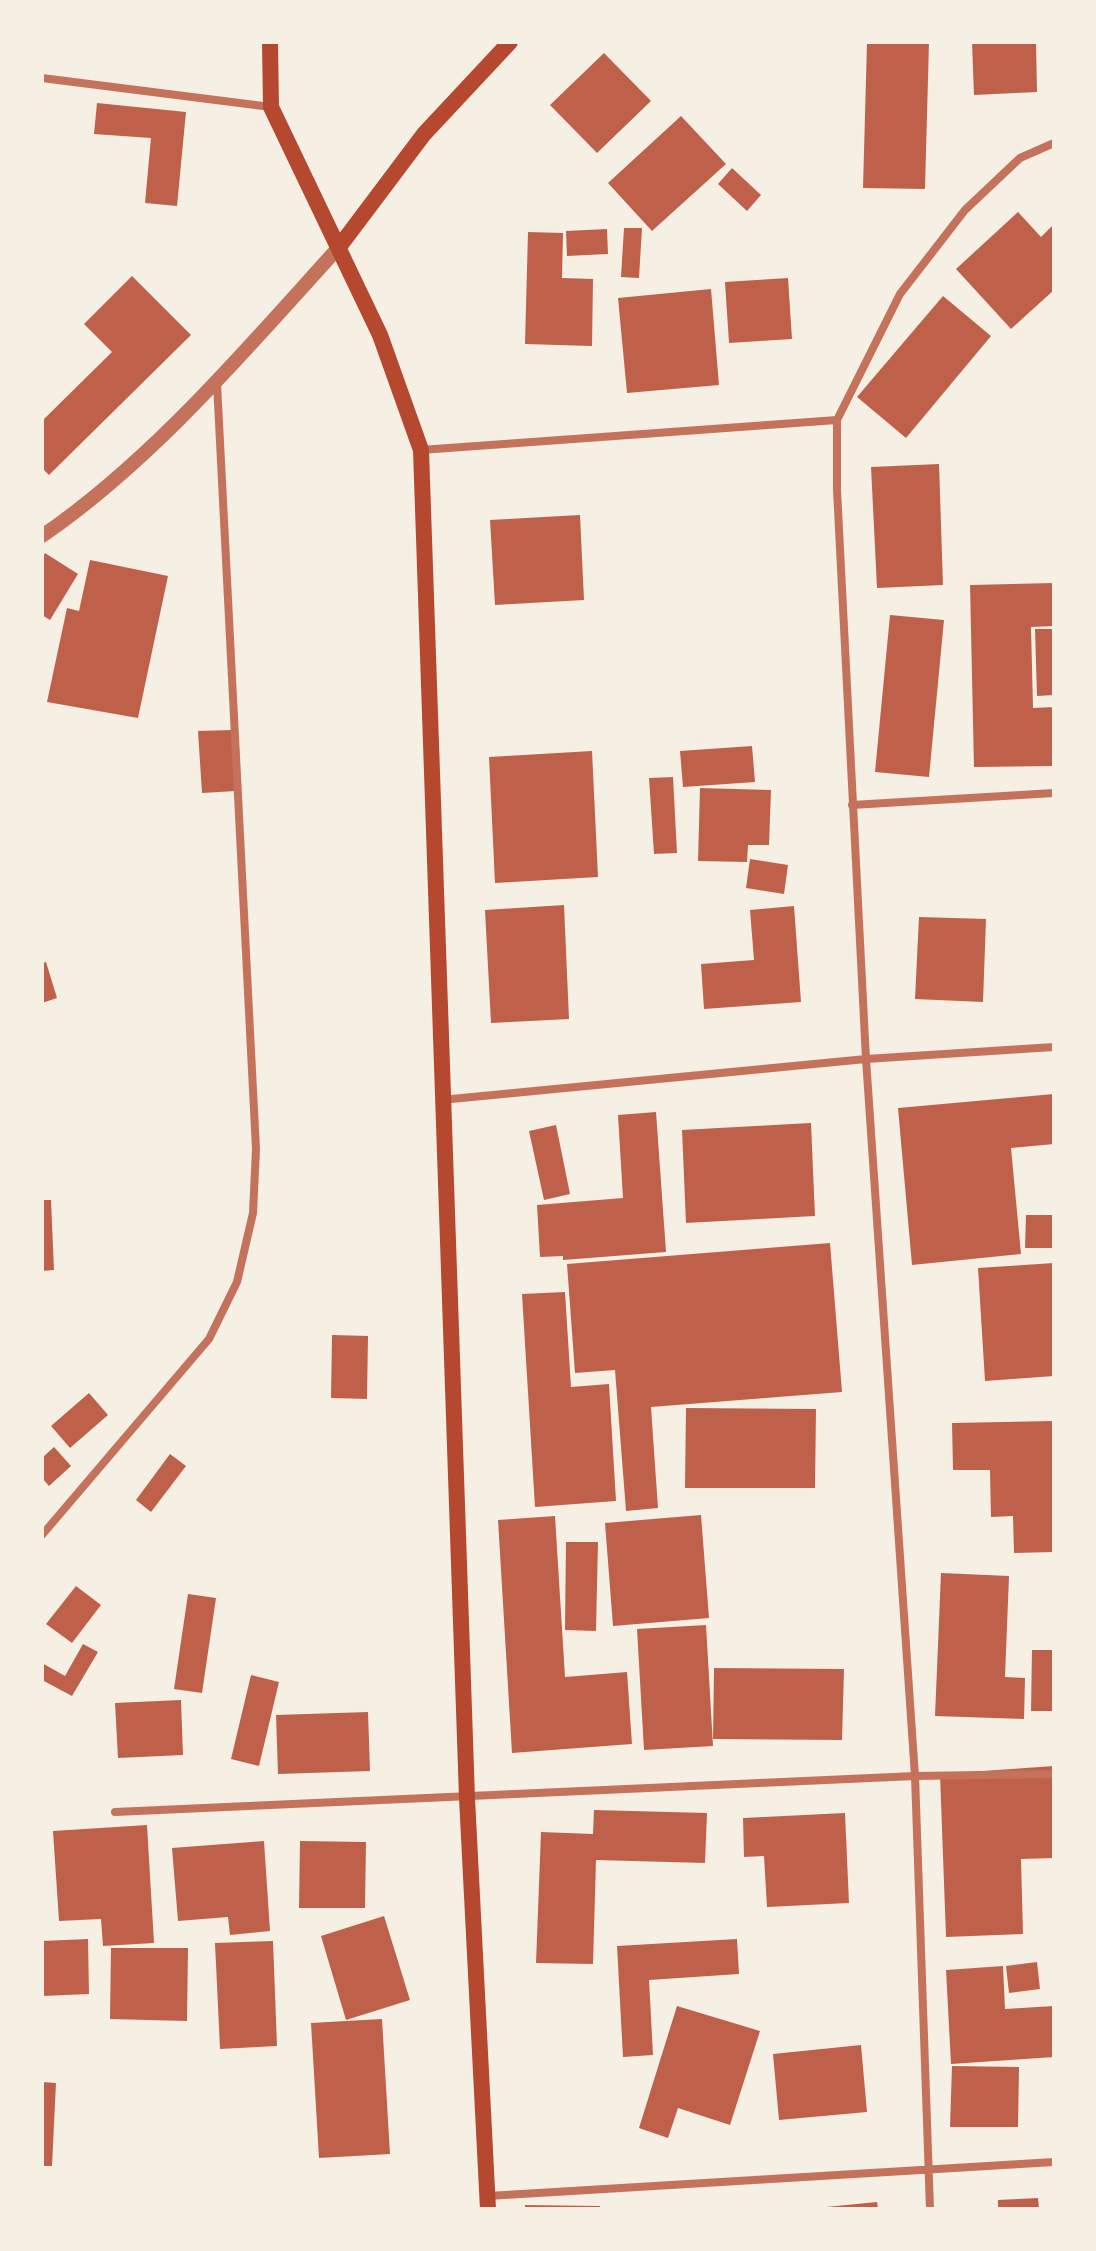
<!DOCTYPE html>
<html>
<head>
<meta charset="utf-8">
<style>
  body { margin:0 }
  #map { position:relative; width:1096px; height:2251px; overflow:hidden; background:#f6efe4; font-family:"Nunito Sans",sans-serif }
  canvas { display:block }
  .frame { position:absolute; inset:0; border:44px solid #f6efe4; pointer-events:none }
</style>
</head>
<body>
<div id="map">
<canvas width="1096" height="2251"></canvas>
<div class="frame"></div>
</div>
<script>
const context = document.querySelector('canvas').getContext('2d');
context.lineJoin = 'round';
function paint(path, color) {
  context.fillStyle = color;
  context.fill(path, 'evenodd');
}
function stroke(path, color, width, dash) {
  context.strokeStyle = color;
  context.lineWidth = width;
  context.lineCap = dash ? 'butt' : 'round';
  context.setLineDash(dash || []);
  context.stroke(path);
}
const building = new Path2D(`
  M 867,42 L 929,42 L 925,189 L 863,188 Z
  M 972,42 L 1036,42 L 1037,92 L 974,95 Z
  M 604,53 L 651,101 L 597,153 L 550,105 Z
  M 97,103 L 186,112 L 177,206 L 145,203 L 151,138 L 94,134 Z
  M 681,116 L 726,164 L 652,231 L 608,183 Z
  M 732,168 L 761,195 L 747,211 L 718,184 Z
  M 1018,212 L 1041,237 L 1054,224 L 1054,290 L 1011,329 L 956,269 Z
  M 624,228 L 642,228 L 639,278 L 621,277 Z
  M 607,229 L 608,254 L 567,256 L 566,231 Z
  M 528,232 L 563,233 L 562,278 L 593,279 L 592,346 L 525,344 Z
  M 132,276 L 191,335 L 49,475 L 42,468 L 42,421 L 112,352 L 84,324 Z
  M 788,278 L 792,339 L 729,343 L 725,282 Z
  M 711,289 L 719,385 L 627,393 L 618,298 Z
  M 943,296 L 991,336 L 906,438 L 857,397 Z
  M 939,464 L 943,585 L 877,588 L 871,467 Z
  M 580,515 L 584,600 L 495,605 L 490,520 Z
  M 45,553 L 78,574 L 50,620 L 42,615 L 42,559 Z
  M 90,560 L 168,576 L 138,718 L 47,702 L 67,608 L 79,611 Z
  M 1054,583 L 1054,626 L 1031,627 L 1033,708 L 1054,707 L 1054,766 L 974,767 L 970,585 Z
  M 890,615 L 944,620 L 929,777 L 875,772 Z
  M 1035,629 L 1054,629 L 1054,695 L 1037,696 Z
  M 233,730 L 236,791 L 202,793 L 198,731 Z
  M 752,746 L 755,782 L 683,787 L 680,751 Z
  M 592,751 L 598,877 L 495,883 L 489,757 Z
  M 673,777 L 677,853 L 654,854 L 649,778 Z
  M 700,788 L 771,790 L 769,845 L 748,845 L 747,862 L 698,861 Z
  M 750,859 L 788,865 L 784,894 L 746,888 Z
  M 564,905 L 569,1019 L 491,1023 L 485,910 Z
  M 794,906 L 801,1002 L 704,1009 L 701,964 L 754,960 L 750,910 Z
  M 919,917 L 986,919 L 983,1002 L 915,999 Z
  M 46,962 L 57,998 L 42,1003 L 42,963 Z
  M 1054,1094 L 1054,1144 L 1011,1148 L 1021,1254 L 912,1265 L 898,1108 Z
  M 656,1112 L 666,1252 L 563,1260 L 563,1256 L 540,1257 L 537,1205 L 623,1198 L 618,1115 Z
  M 811,1123 L 815,1216 L 686,1223 L 682,1130 Z
  M 556,1125 L 570,1194 L 544,1200 L 529,1131 Z
  M 42,1200 L 51,1200 L 54,1270 L 42,1271 Z
  M 1026,1215 L 1054,1215 L 1054,1248 L 1025,1248 Z
  M 830,1243 L 842,1392 L 651,1407 L 658,1508 L 626,1511 L 615,1370 L 575,1373 L 567,1264 Z
  M 1054,1263 L 1054,1376 L 985,1381 L 978,1268 Z
  M 565,1292 L 571,1387 L 609,1384 L 616,1501 L 535,1507 L 522,1294 Z
  M 332,1335 L 368,1336 L 367,1399 L 331,1398 Z
  M 89,1393 L 108,1415 L 70,1448 L 51,1426 Z
  M 686,1408 L 816,1409 L 815,1488 L 685,1488 Z
  M 1054,1421 L 1054,1552 L 1014,1553 L 1013,1516 L 991,1517 L 990,1470 L 953,1470 L 952,1423 Z
  M 54,1447 L 71,1466 L 49,1486 L 42,1478 L 42,1458 Z
  M 170,1454 L 186,1466 L 151,1512 L 136,1500 Z
  M 701,1515 L 709,1618 L 613,1626 L 605,1523 Z
  M 555,1516 L 565,1677 L 627,1672 L 632,1744 L 512,1753 L 498,1520 Z
  M 566,1542 L 598,1542 L 596,1631 L 565,1630 Z
  M 941,1573 L 1009,1576 L 1005,1677 L 1025,1678 L 1024,1719 L 935,1716 Z
  M 76,1586 L 101,1605 L 72,1643 L 46,1624 Z
  M 188,1594 L 216,1598 L 202,1693 L 174,1689 Z
  M 706,1625 L 713,1746 L 644,1750 L 637,1629 Z
  M 83,1644 L 98,1652 L 72,1696 L 42,1680 L 42,1663 L 65,1676 Z
  M 1032,1650 L 1054,1650 L 1054,1711 L 1031,1711 Z
  M 714,1668 L 844,1669 L 842,1740 L 713,1739 Z
  M 251,1675 L 279,1682 L 259,1766 L 231,1759 Z
  M 181,1700 L 183,1755 L 118,1758 L 115,1703 Z
  M 368,1712 L 370,1771 L 278,1774 L 276,1715 Z
  M 1054,1766 L 1054,1858 L 1021,1859 L 1023,1934 L 946,1937 L 940,1774 Z
  M 594,1810 L 707,1813 L 705,1863 L 596,1860 L 593,1964 L 536,1963 L 541,1832 L 593,1834 Z
  M 845,1813 L 849,1903 L 767,1907 L 764,1856 L 744,1857 L 743,1818 Z
  M 147,1825 L 154,1943 L 103,1946 L 101,1919 L 59,1921 L 53,1831 Z
  M 264,1841 L 270,1931 L 230,1935 L 228,1917 L 178,1921 L 172,1848 Z
  M 300,1841 L 366,1842 L 365,1908 L 299,1908 Z
  M 384,1916 L 410,2000 L 346,2020 L 321,1936 Z
  M 88,1939 L 89,1994 L 43,1996 L 42,1941 Z
  M 737,1939 L 739,1974 L 649,1980 L 653,2055 L 623,2057 L 617,1946 Z
  M 273,1941 L 277,2046 L 220,2049 L 215,1943 Z
  M 111,1948 L 188,1948 L 187,2021 L 110,2019 Z
  M 1037,1962 L 1040,1989 L 1009,1993 L 1006,1966 Z
  M 1003,1966 L 1005,2009 L 1054,2006 L 1054,2057 L 951,2064 L 946,1970 Z
  M 677,2006 L 760,2031 L 730,2125 L 678,2108 L 668,2138 L 639,2128 Z
  M 382,2019 L 390,2154 L 319,2158 L 311,2023 Z
  M 861,2045 L 867,2112 L 779,2120 L 773,2054 Z
  M 952,2066 L 1019,2067 L 1018,2127 L 950,2127 Z
  M 42,2082 L 56,2083 L 52,2166 L 42,2166 Z
  M 1038,2198 L 1039,2209 L 998,2209 L 998,2200 Z
  M 877,2202 L 878,2209 L 826,2209 L 826,2207 Z
  M 525,2205 L 600,2206 L 600,2209 L 525,2209 Z`);
const minor = new Path2D(`
  M 42,78 L 271,107
  M 421,450 L 837,420
  M 852,805 L 1054,793
  M 441,1100 L 866,1059 L 1054,1047
  M 42,1535 L 209,1339 L 237,1282 L 253,1213 L 256,1149 L 217,383
  M 115,1812 L 915,1776 L 1054,1774
  M 488,2196 L 1054,2162
  M 930,2209 L 915,1776 L 866,1059 L 837,490 L 837,420 L 900,294 L 965,210 L 1020,158 L 1054,143`);
const tertiary = new Path2D(`
  M 42,536 C 154,459 248,347 339,247`);
const secondary = new Path2D(`
  M 270,42 L 271,107 L 380,335 L 421,450 L 467,1798 L 488,2209
  M 339,247 L 424,134 L 510,42`);
paint(building, '#bf614a');
stroke(minor, '#c5725c', 8);
stroke(tertiary, '#c5725c', 14);
stroke(secondary, '#b5482f', 16);
</script>
</body>
</html>
